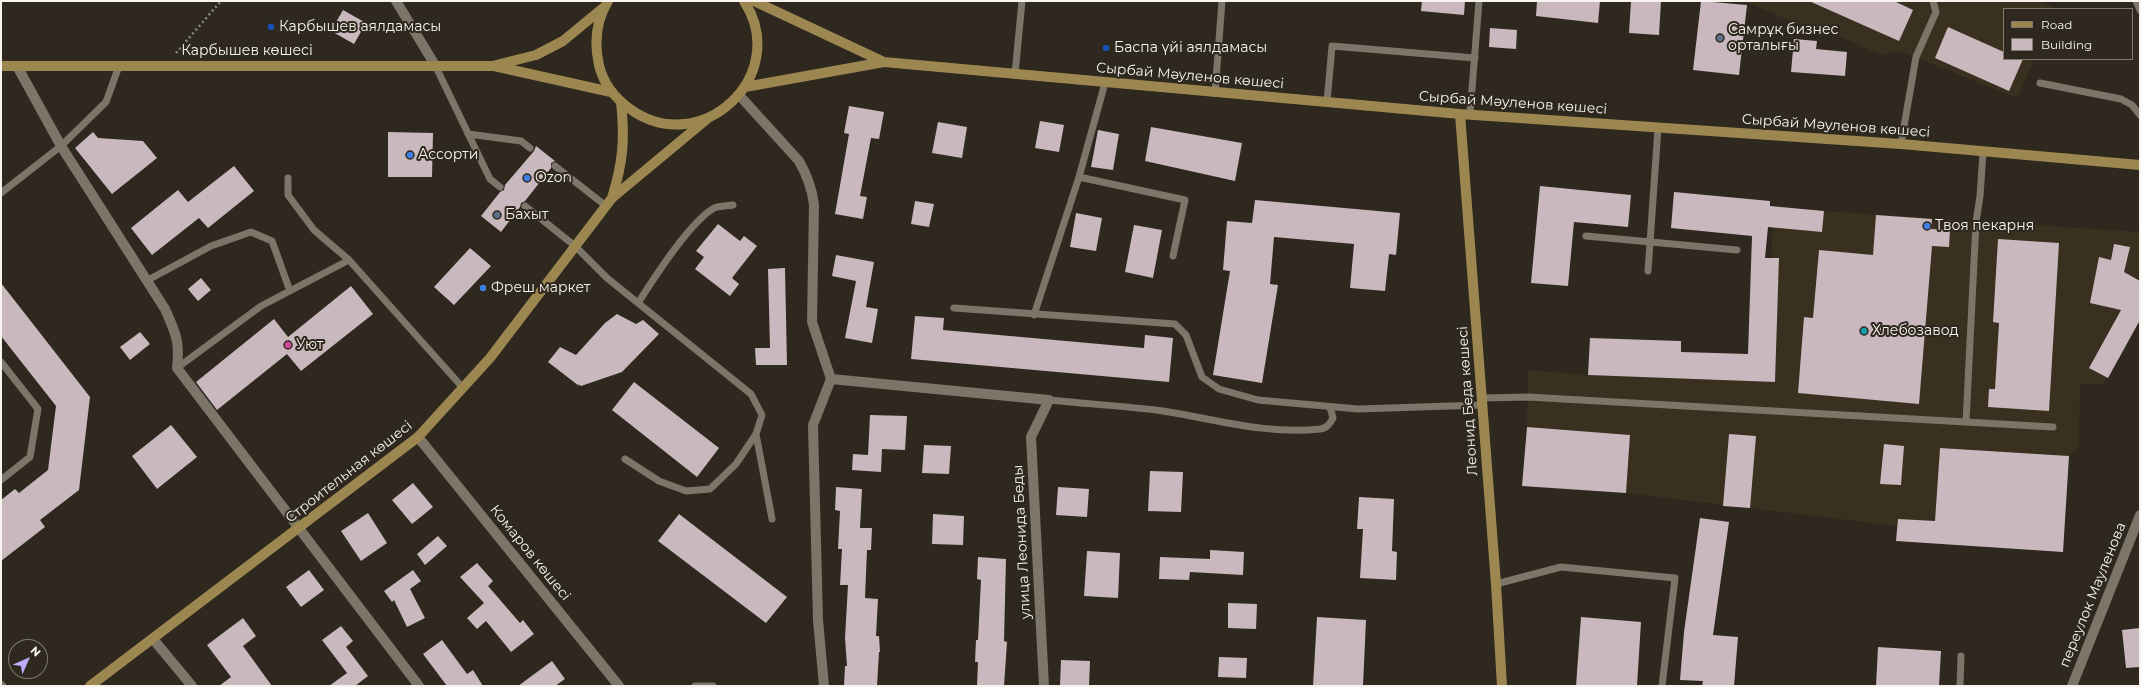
<!DOCTYPE html>
<html>
<head>
<meta charset="utf-8">
<style>
  body { margin:0 }
  #map { position:relative; width:2141px; height:687px; overflow:hidden; background:#2e281e; font-family:Montserrat,sans-serif }
  canvas { display:block }
  .frame { position:absolute; inset:0; border:2px solid #f8f3ed; pointer-events:none }
  .legend { position:absolute; left:2003px; top:8px; width:130px; height:52px; box-sizing:border-box; background:#2e281e; border:1px solid #7f7971; margin:0; padding:5px 7px; list-style:none; font-size:12px; color:#f8f3ed }
  .legend li { display:flex; align-items:center; gap:8px; height:20px }
  .legend b { width:20px; border:1px solid #7f7971 }
  .north { position:absolute; left:8px; top:639px; width:40px; height:40px; box-sizing:border-box; background:#2e281e; border:1px solid #7f7971; border-radius:50%; rotate:45deg; font-size:11px; font-weight:700; line-height:16px; text-align:center; color:#f8f3ed }
  .north::after { content:''; display:block; margin:auto; width:14px; height:18px; background:#bbaaf6; clip-path:polygon(50% 0,100% 100%,50% 72%,0 100%) }
</style>
</head>
<body>
<div id="map">
<canvas width="2141" height="687"></canvas>
<div class="frame"></div>
<ul class="legend">
<li><b style="height:5px;background:#9d8751"></b>Road</li>
<li><b style="height:11px;background:#c9b8bd"></b>Building</li>
</ul>
<div class="north">N</div>
</div>
<script>
const context = document.querySelector('canvas').getContext('2d');
context.lineJoin = 'round';
function paint(path, color) {
  context.fillStyle = color;
  context.fill(path, 'evenodd');
}
function stroke(path, color, width, dash) {
  context.strokeStyle = color;
  context.lineWidth = width;
  context.lineCap = dash ? 'butt' : 'round';
  context.setLineDash(dash || []);
  context.stroke(path);
}
function write(font, color, halo, rows, align = 'center') {
  context.font = font + ' Montserrat,sans-serif';
  context.lineWidth = 4;
  context.setLineDash([]);
  context.textBaseline = 'middle';
  context.strokeStyle = halo;
  context.fillStyle = color;
  for (const [text, x, y, turn = 0] of rows) {
    context.save();
    context.translate(x, y);
    context.rotate((+turn || 0) * Math.PI / 180);
    context.textAlign = isNaN(turn) ? turn : align;
    if (halo) context.strokeText(text, 0, 0);
    context.fillText(text, 0, 0);
    context.restore();
  }
}
const built = new Path2D(`
  M 1744,1 L 2040,1 L 2056,8 L 2004,9 L 2004,59 L 2034,59 L 2017,98 L 1900,51 L 1880,55 L 1829,31 L 1820,34 Z
  M 1824,211 L 2140,232 L 2140,281 L 2137,279 L 2089,368 L 2108,378 L 2102,384 L 2080,384 L 2079,446 L 2069,456 L 1940,448 L 1935,521 L 1897,526 L 1626,493 L 1630,435 L 1527,427 L 1528,370 L 1588,375 L 1775,382 L 1779,259 L 1771,258 L 1773,227 L 1822,232 Z`);
const building = new Path2D(`
  M 1422,1 L 1465,1 L 1464,15 L 1421,11 Z
  M 1537,1 L 1600,1 L 1598,23 L 1536,16 Z
  M 1631,1 L 1661,1 L 1659,35 L 1629,33 Z
  M 1701,1 L 1747,5 L 1739,75 L 1693,70 Z
  M 1809,1 L 1894,1 L 1913,10 L 1899,41 Z
  M 343,10 L 366,23 L 354,44 L 331,31 Z
  M 1948,27 L 2004,52 L 2004,59 L 2023,59 L 2009,91 L 1935,58 Z
  M 1490,28 L 1517,30 L 1516,49 L 1489,47 Z
  M 1794,39 L 1817,41 L 1816,49 L 1847,52 L 1845,76 L 1791,72 Z
  M 849,106 L 884,112 L 879,139 L 871,138 L 860,196 L 867,197 L 863,219 L 835,214 L 849,134 L 844,133 Z
  M 1040,121 L 1064,125 L 1059,152 L 1035,148 Z
  M 938,122 L 967,127 L 962,158 L 932,153 Z
  M 1151,127 L 1242,143 L 1235,181 L 1145,161 Z
  M 1098,130 L 1119,134 L 1113,170 L 1091,167 Z
  M 93,132 L 98,138 L 143,141 L 157,158 L 112,194 L 75,148 Z
  M 388,132 L 433,133 L 432,177 L 388,177 Z
  M 536,146 L 555,161 L 551,163 L 551,168 L 525,201 L 521,203 L 520,207 L 501,232 L 481,216 L 500,192 L 504,190 L 505,185 L 534,151 Z
  M 234,166 L 254,191 L 208,228 L 199,218 L 152,255 L 131,228 L 178,190 L 188,202 Z
  M 1540,186 L 1631,195 L 1628,227 L 1574,222 L 1568,286 L 1531,283 Z
  M 1674,192 L 1770,201 L 1770,206 L 1824,211 L 1822,232 L 1768,227 L 1765,258 L 1779,258 L 1775,382 L 1588,375 L 1590,338 L 1681,341 L 1681,352 L 1748,354 L 1752,236 L 1671,228 Z
  M 1255,200 L 1400,213 L 1396,255 L 1389,254 L 1385,291 L 1350,288 L 1354,244 L 1274,237 L 1270,284 L 1278,285 L 1262,383 L 1213,375 L 1230,271 L 1223,270 L 1227,221 L 1252,223 Z
  M 915,201 L 934,204 L 929,227 L 911,224 Z
  M 1076,213 L 1102,218 L 1096,251 L 1070,247 Z
  M 1876,215 L 1932,219 L 1931,229 L 1950,230 L 1949,247 L 1932,246 L 1919,404 L 1798,393 L 1804,317 L 1813,318 L 1819,250 L 1873,255 Z
  M 718,224 L 740,241 L 744,236 L 757,246 L 732,278 L 739,284 L 730,296 L 695,269 L 704,257 L 696,251 Z
  M 1134,225 L 1162,230 L 1153,278 L 1125,272 Z
  M 1998,239 L 2059,243 L 2049,411 L 1988,407 L 1989,389 L 1995,389 L 1999,323 L 1993,322 Z
  M 2114,244 L 2130,247 L 2124,272 L 2140,281 L 2140,320 L 2108,378 L 2089,368 L 2121,310 L 2090,303 L 2099,257 L 2111,260 Z
  M 470,248 L 491,266 L 454,305 L 434,287 Z
  M 836,255 L 874,262 L 866,307 L 878,309 L 872,343 L 845,338 L 856,281 L 832,276 Z
  M 785,268 L 787,365 L 756,365 L 755,348 L 770,348 L 768,269 Z
  M 201,278 L 211,290 L 198,301 L 188,289 Z
  M 1,283 L 90,397 L 79,490 L 40,520 L 45,527 L 1,561 L 1,500 L 15,489 L 19,493 L 48,470 L 56,406 L 1,336 Z
  M 351,286 L 373,314 L 301,371 L 287,354 L 217,410 L 196,382 L 274,319 L 288,337 Z
  M 617,314 L 636,324 L 643,320 L 659,334 L 622,372 L 581,386 L 578,384 L 579,386 L 548,362 L 560,347 L 576,355 L 605,323 Z
  M 915,316 L 944,318 L 943,330 L 1144,348 L 1145,335 L 1173,338 L 1169,382 L 911,359 Z
  M 140,332 L 150,344 L 130,360 L 120,347 Z
  M 634,382 L 719,448 L 697,477 L 612,410 Z
  M 870,415 L 907,416 L 905,450 L 882,449 L 881,472 L 852,470 L 853,454 L 868,455 Z
  M 171,425 L 197,457 L 157,489 L 132,456 Z
  M 1527,427 L 1630,435 L 1626,493 L 1522,486 Z
  M 1729,434 L 1756,436 L 1750,508 L 1723,506 Z
  M 1884,444 L 1904,446 L 1901,485 L 1880,484 Z
  M 924,445 L 951,446 L 949,474 L 922,473 Z
  M 1940,448 L 2069,456 L 2063,552 L 1896,541 L 1898,519 L 1935,521 Z
  M 1150,471 L 1183,472 L 1181,512 L 1148,511 Z
  M 413,483 L 433,507 L 412,524 L 392,500 Z
  M 836,487 L 862,489 L 860,528 L 872,528 L 871,550 L 867,550 L 865,598 L 878,599 L 876,636 L 879,636 L 880,652 L 879,652 L 877,686 L 844,686 L 845,666 L 847,666 L 845,638 L 848,585 L 840,585 L 842,549 L 838,549 L 840,511 L 835,510 Z
  M 1058,487 L 1089,489 L 1087,517 L 1056,515 Z
  M 1359,497 L 1394,499 L 1392,551 L 1397,552 L 1396,580 L 1360,578 L 1363,529 L 1357,529 Z
  M 368,513 L 387,543 L 361,561 L 341,531 Z
  M 679,514 L 787,597 L 766,623 L 658,541 Z
  M 933,514 L 964,516 L 963,545 L 932,544 Z
  M 1700,518 L 1729,522 L 1713,635 L 1738,637 L 1734,686 L 1702,686 L 1703,681 L 1680,680 L 1684,632 Z
  M 438,536 L 447,546 L 425,565 L 417,554 Z
  M 1210,550 L 1244,552 L 1243,575 L 1190,572 L 1189,580 L 1159,579 L 1160,557 L 1210,559 Z
  M 1087,551 L 1120,553 L 1118,598 L 1084,596 Z
  M 978,557 L 1006,559 L 1004,641 L 1007,642 L 1004,686 L 977,686 L 978,662 L 975,662 L 976,640 L 978,640 L 981,580 L 977,579 Z
  M 477,563 L 493,581 L 488,586 L 520,623 L 523,620 L 534,634 L 511,652 L 486,621 L 477,629 L 467,618 L 484,603 L 460,577 Z
  M 309,570 L 324,590 L 301,607 L 286,587 Z
  M 413,570 L 421,581 L 410,589 L 425,618 L 407,627 L 394,600 L 392,602 L 384,591 Z
  M 1228,603 L 1257,604 L 1256,629 L 1228,628 Z
  M 1317,617 L 1366,620 L 1363,686 L 1313,686 Z
  M 1581,617 L 1641,622 L 1637,686 L 1576,686 Z
  M 243,618 L 256,636 L 243,646 L 272,686 L 219,686 L 231,677 L 207,645 Z
  M 341,626 L 353,641 L 346,647 L 368,676 L 355,686 L 329,686 L 347,673 L 322,640 Z
  M 2140,628 L 2140,667 L 2126,668 L 2122,630 Z
  M 442,640 L 467,674 L 473,670 L 483,686 L 447,686 L 423,654 Z
  M 1878,647 L 1941,651 L 1939,686 L 1876,686 Z
  M 1219,657 L 1247,658 L 1246,678 L 1218,677 Z
  M 1061,660 L 1090,661 L 1089,686 L 1060,686 Z
  M 552,661 L 565,679 L 555,686 L 518,686 Z`);
const path = new Path2D(`
  M 176,53 L 221,1`);
const lane = new Path2D(`
  M 2136,1 L 2140,10
  M 435,65 L 490,179 L 500,187
  M 1015,74 L 1022,1
  M 2040,83 L 2121,99 L 2132,105 L 2140,115
  M 1215,93 L 1222,1
  M 1327,102 L 1332,46 L 1475,58
  M 1470,114 L 1479,1
  M 468,134 L 521,141 L 530,148
  M 1901,144 L 1916,57 L 1936,12 L 1933,1
  M 555,166 L 606,206
  M 1079,177 L 1185,200 L 1173,256
  M 288,178 L 288,195 L 314,230 L 349,260 L 463,388
  M 1,193 L 61,146 L 106,102 L 119,66
  M 525,206 L 575,246 L 607,278 L 751,394 L 762,415 L 756,434 L 736,464 L 710,489 L 686,491 L 659,481 L 625,459
  M 1586,236 L 1737,250
  M 1648,271 L 1658,128
  M 148,280 L 211,246 L 251,232 L 272,241 L 290,291
  M 638,303 C 654,278 689,223 714,208 C 719,206 727,206 733,205
  M 954,308 L 1175,324 L 1186,335 L 1202,377 L 1219,389 L 1258,400 L 1358,409 L 1482,405
  M 1034,315 L 1079,177 L 1105,83
  M 1,362 L 38,409 L 30,457 L 1,480
  M 177,368 L 261,306 L 349,260
  M 1482,398 L 1528,397 L 2053,427
  M 1049,400 C 1087,404 1126,406 1163,411 C 1214,419 1268,435 1320,429 C 1327,428 1330,424 1333,418 L 1330,407
  M 1966,422 L 1976,222 L 1980,196 L 1983,153
  M 756,434 L 772,519
  M 1496,584 L 1561,567 L 1675,578 L 1662,686
  M 1,684 L 3,686
  M 695,686 L 713,686
  M 1960,686 L 1961,656`);
const street = new Path2D(`
  M 396,1 L 435,65
  M 17,66 L 61,146 L 165,309 C 176,334 180,341 177,368 L 419,686
  M 739,95 L 799,161 C 807,175 812,188 814,205 L 812,322 L 831,379 L 813,425 L 818,620 L 824,686
  M 831,379 L 1049,400 L 1031,437 L 1044,686
  M 418,437 L 619,686
  M 153,639 L 192,686
  M 2072,686 L 2140,515`);
const secondary = new Path2D(`
  M 608,1 C 596,21 594,43 599,65 C 603,83 615,98 630,109 C 701,160 792,75 744,1
  M 754,1 L 884,62
  M 496,65 L 536,55 L 563,41 L 603,8
  M 1,66 L 494,66 L 611,92
  M 745,87 L 884,62 L 1460,114 L 1901,144 L 2140,165
  M 1460,114 L 1496,584 L 1502,686
  M 612,198 C 623,162 625,140 621,102
  M 90,686 L 418,437 L 490,358 L 612,198 L 707,119`);
const markers = [
  [271,27,4,"#1a4fb4"],
  [1720,38,4,"#5c6f8a"],
  [1106,48,4,"#1a4fb4"],
  [410,155,4,"#3f7fe0"],
  [527,178,4,"#3f7fe0"],
  [497,215,4,"#5c6f8a"],
  [1927,226,4,"#3f7fe0"],
  [483,288,4,"#3f7fe0"],
  [1864,331,4,"#0f9aa8"],
  [288,345,4,"#d1479c"]
];
const poiNames = [
  ["Карбышев аялдамасы",279,27],
  ["Самрұқ бизнес",1728,30],
  ["орталығы",1728,46],
  ["Баспа үйі аялдамасы",1114,48],
  ["Ассорти",418,155],
  ["Ozon",535,178],
  ["Бахыт",505,215],
  ["Твоя пекарня",1935,226],
  ["Фреш маркет",491,288],
  ["Хлебозавод",1872,331],
  ["Уют",296,345]
];
const streetNames = [
  ["Карбышев көшесі",247,51],
  ["Сырбай Мәуленов көшесі",1190,76,5],
  ["Сырбай Мәуленов көшесі",1513,103,4],
  ["Сырбай Мәуленов көшесі",1836,126,4],
  ["Леонид Беда көшесі",1468,401,-94],
  ["Строительная көшесі",349,472,-38],
  ["улица Леонида Беды",1022,542,-93],
  ["Комаров көшесі",530,553,51],
  ["переулок Мауленова",2093,595,-68]
];
paint(built, '#3a3020');
paint(building, '#c9b8bd');
stroke(path, '#8b867e', 2.5, [2, 3]);
stroke(lane, '#7c7569', 7);
stroke(street, '#7c7569', 10);
stroke(secondary, '#9d8751', 10);
for (const [x, y, r, color] of markers) {
  const dot = new Path2D();
  dot.arc(x, y, r, 0, 2 * Math.PI);
  context.fillStyle = color;
  context.fill(dot);
  stroke(dot, '#2e281e', 1.5);
}
write('14px', '#f8f3ed', '#2e281e', poiNames, 'left');
write('14px', '#f8f3ed', '#2e281e', streetNames);
</script>
</body>
</html>
